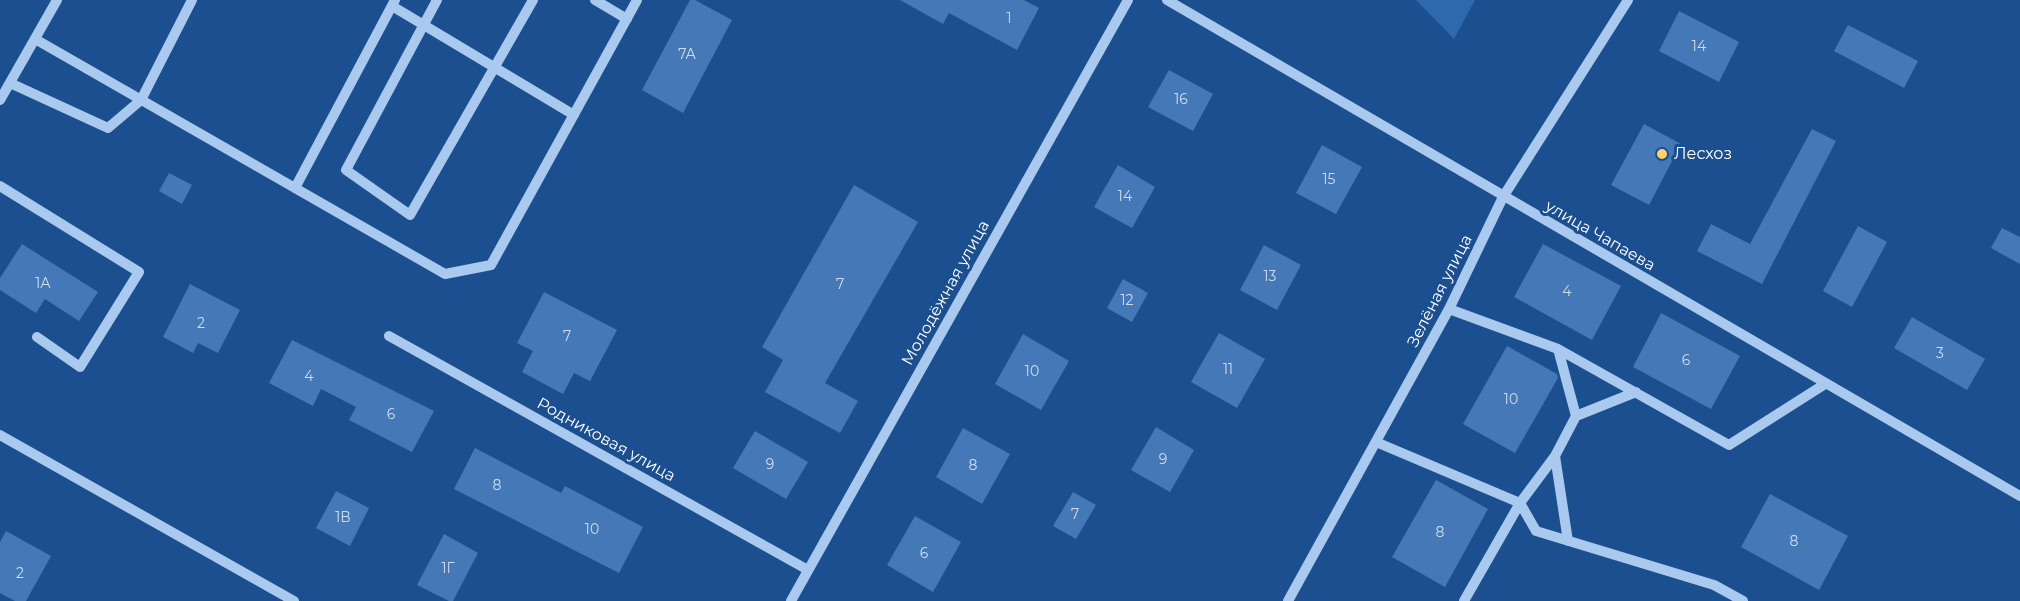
<!DOCTYPE html>
<html>
<head>
<meta charset="utf-8">
<style>
  body { margin:0 }
  canvas { display:block; background:#1b4f8f }
</style>
</head>
<body>
<canvas width="2020" height="601"></canvas>
<script>
const context = document.querySelector('canvas').getContext('2d');
context.lineJoin = 'round';
function paint(path, color) {
  context.fillStyle = color;
  context.fill(path, 'evenodd');
}
function stroke(path, color, width, dash) {
  context.strokeStyle = color;
  context.lineWidth = width;
  context.lineCap = dash ? 'butt' : 'round';
  context.setLineDash(dash || []);
  context.stroke(path);
}
function write(font, color, halo, rows, align = 'center') {
  context.font = font + ' Montserrat,sans-serif';
  context.lineWidth = 6;
  context.setLineDash([]);
  context.textBaseline = 'middle';
  context.strokeStyle = halo;
  context.fillStyle = color;
  for (const [text, x, y, turn = 0] of rows) {
    context.save();
    context.translate(x, y);
    context.rotate((+turn || 0) * Math.PI / 180);
    context.textAlign = isNaN(turn) ? turn : align;
    if (halo) context.strokeText(text, 0, 0);
    context.fillText(text, 0, 0);
    context.restore();
  }
}
const green = new Path2D(`
  M 1416,0 L 1475,0 L 1454,39 Z`);
const building = new Path2D(`
  M 690,0 L 695,0 L 732,20 L 683,113 L 642,90 Z
  M 900,0 L 1024,0 L 1039,8 L 1017,50 L 949,13 L 943,24 Z
  M 1679,11 L 1739,42 L 1719,82 L 1659,51 Z
  M 1848,25 L 1918,61 L 1904,88 L 1834,51 Z
  M 1169,70 L 1213,94 L 1193,131 L 1148,107 Z
  M 1644,124 L 1681,144 L 1649,205 L 1611,185 Z
  M 1812,129 L 1836,141 L 1762,284 L 1697,251 L 1711,224 L 1750,244 Z
  M 1322,145 L 1362,167 L 1336,214 L 1296,193 Z
  M 1118,165 L 1155,187 L 1132,228 L 1094,207 Z
  M 169,173 L 192,185 L 182,204 L 159,191 Z
  M 854,185 L 918,222 L 825,383 L 858,401 L 840,433 L 765,392 L 783,360 L 762,347 Z
  M 1858,226 L 1887,242 L 1852,307 L 1823,291 Z
  M 2002,228 L 2020,237 L 2020,264 L 1991,248 Z
  M 22,244 L 98,292 L 79,321 L 45,299 L 36,313 L 0,290 L 0,278 Z
  M 1543,244 L 1621,286 L 1592,340 L 1514,297 Z
  M 1264,245 L 1301,265 L 1277,310 L 1240,290 Z
  M 1123,279 L 1148,293 L 1132,322 L 1107,308 Z
  M 190,284 L 240,310 L 218,353 L 198,343 L 193,353 L 163,337 Z
  M 544,292 L 617,330 L 590,381 L 574,373 L 563,394 L 522,372 L 533,351 L 517,343 Z
  M 1661,313 L 1740,356 L 1711,409 L 1633,367 Z
  M 1912,317 L 1985,359 L 1967,390 L 1894,348 Z
  M 1219,333 L 1265,359 L 1237,408 L 1191,382 Z
  M 1023,334 L 1069,361 L 1041,410 L 995,384 Z
  M 292,340 L 434,411 L 412,452 L 349,420 L 356,407 L 321,389 L 313,406 L 269,383 Z
  M 1507,346 L 1557,374 L 1558,378 L 1515,453 L 1463,424 Z
  M 1156,427 L 1194,450 L 1170,492 L 1131,470 Z
  M 963,428 L 1010,454 L 982,504 L 936,477 Z
  M 755,431 L 808,462 L 786,499 L 733,468 Z
  M 475,448 L 561,493 L 565,486 L 643,527 L 619,573 L 454,489 Z
  M 1436,480 L 1488,509 L 1445,587 L 1392,557 Z
  M 336,491 L 369,508 L 350,546 L 316,528 Z
  M 1073,492 L 1096,505 L 1076,539 L 1053,526 Z
  M 1770,494 L 1848,536 L 1819,590 L 1741,547 Z
  M 915,516 L 961,542 L 933,592 L 887,565 Z
  M 6,531 L 51,556 L 26,601 L 15,601 L 0,593 L 0,542 Z
  M 444,534 L 478,553 L 453,601 L 449,601 L 417,585 Z`);
const minor = new Path2D(`
  M 437,0 L 346,170 L 410,215 L 533,0
  M 595,0 L 627,19
  M 1167,0 L 2020,496
  M 392,6 L 574,115
  M 35,39 L 445,274 L 491,265 L 637,0
  M 10,83 L 108,128 L 141,100 L 192,0
  M 0,100 L 57,0
  M 0,186 L 139,272 L 80,367 L 37,337
  M 295,188 L 395,0
  M 1449,309 L 1558,349 L 1729,445 L 1825,384
  M 389,336 L 808,570
  M 1576,416 L 1636,392
  M 0,435 L 294,601
  M 1376,442 L 1520,503 L 1536,531 L 1714,585 L 1743,601
  M 1555,456 L 1568,541
  M 791,601 L 1128,0
  M 1288,601 L 1449,309 L 1503,197 L 1628,0
  M 1464,601 L 1520,503 L 1555,456 L 1576,416 L 1558,349`);
const markers = [
  [1662,154,6,"#ffd166"]
];
const numberNames = [
  ["1",1009,19],
  ["14",1699,47],
  ["7А",687,55],
  ["16",1181,100],
  ["15",1329,180],
  ["14",1125,197],
  ["13",1270,277],
  ["1А",43,284],
  ["7",840,285],
  ["4",1567,292],
  ["12",1127,301],
  ["2",201,324],
  ["7",567,337],
  ["3",1940,354],
  ["6",1686,361],
  ["11",1228,370],
  ["10",1032,372],
  ["4",309,377],
  ["10",1511,400],
  ["6",391,415],
  ["9",1163,460],
  ["9",770,465],
  ["8",973,466],
  ["8",497,486],
  ["7",1075,515],
  ["1В",343,518],
  ["10",592,530],
  ["8",1440,533],
  ["8",1794,542],
  ["6",924,554],
  ["1Г",448,569],
  ["2",20,574]
];
const poiNames = [
  ["Лесхоз",1674,154]
];
const streetNames = [
  ["улица Чапаева",1600,236,30],
  ["Зелёная улица",1440,291,-63],
  ["Молодёжная улица",946,293,-61],
  ["Родниковая улица",606,440,29]
];
paint(green, '#2e69ad');
paint(building, '#4478b7');
stroke(minor, '#a9c9ee', 10);
for (const [x, y, r, color] of markers) {
  const dot = new Path2D();
  dot.arc(x, y, r, 0, 2 * Math.PI);
  context.fillStyle = color;
  context.fill(dot);
  stroke(dot, '#1b4f8f', 2);
}
write('14px', '#d0dded', null, numberNames);
write('16px', '#fff', '#1b4f8f', poiNames, 'left');
write('16px', '#fff', '#1b4f8f', streetNames);
</script>
</body>
</html>
